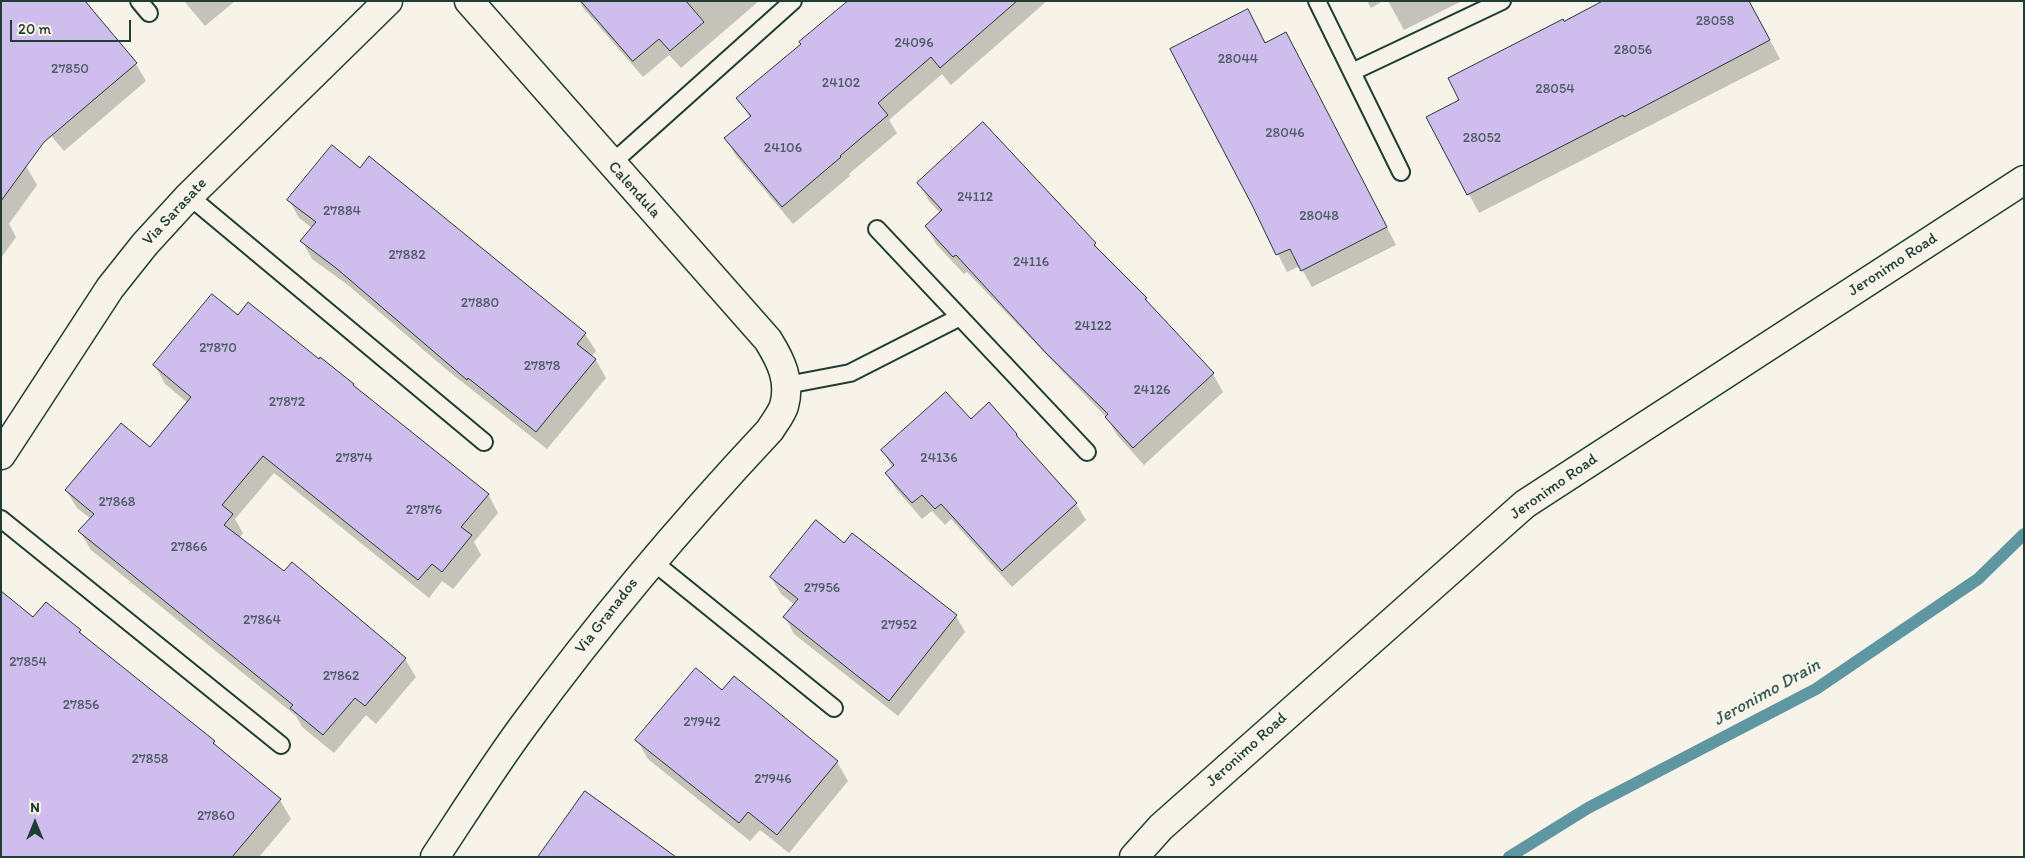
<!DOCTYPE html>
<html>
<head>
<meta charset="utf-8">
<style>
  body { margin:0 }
  #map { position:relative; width:2025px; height:858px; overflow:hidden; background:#f7f3e8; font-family:Itim,sans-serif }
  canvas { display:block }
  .frame { position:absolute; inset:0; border:2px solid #1f3d34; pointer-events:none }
  .north { position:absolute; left:10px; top:798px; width:50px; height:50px; -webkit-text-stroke:4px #f7f3e8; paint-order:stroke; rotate:0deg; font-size:14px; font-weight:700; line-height:20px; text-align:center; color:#1f3d34 }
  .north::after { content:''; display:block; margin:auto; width:18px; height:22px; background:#1f3d34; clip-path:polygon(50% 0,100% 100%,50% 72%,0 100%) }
  .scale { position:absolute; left:10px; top:20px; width:121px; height:22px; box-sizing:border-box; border:2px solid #1f3d34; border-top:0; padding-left:6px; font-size:15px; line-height:18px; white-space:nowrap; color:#1f3d34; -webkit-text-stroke:4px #f7f3e8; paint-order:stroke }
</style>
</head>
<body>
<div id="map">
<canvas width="2025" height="858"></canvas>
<div class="frame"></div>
<div class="north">N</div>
<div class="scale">20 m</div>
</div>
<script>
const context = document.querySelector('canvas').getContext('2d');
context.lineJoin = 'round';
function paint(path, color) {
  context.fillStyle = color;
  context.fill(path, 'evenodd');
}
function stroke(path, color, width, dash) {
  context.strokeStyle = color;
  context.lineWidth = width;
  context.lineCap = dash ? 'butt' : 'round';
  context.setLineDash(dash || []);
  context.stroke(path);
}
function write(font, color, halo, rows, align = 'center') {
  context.font = font + ' Itim,sans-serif';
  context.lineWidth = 5;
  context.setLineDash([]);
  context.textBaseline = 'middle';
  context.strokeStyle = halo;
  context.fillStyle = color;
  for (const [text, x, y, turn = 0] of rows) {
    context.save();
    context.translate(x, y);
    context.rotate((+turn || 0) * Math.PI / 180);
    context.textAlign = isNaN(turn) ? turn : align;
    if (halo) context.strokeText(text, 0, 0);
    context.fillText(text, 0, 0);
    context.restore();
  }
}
const shadow = new Path2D(`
  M 184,1 L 235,1 L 205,26 Z
  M 579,1 L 759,1 L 681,68 L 669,55 L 643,77 L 584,9 Z
  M 850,1 L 1047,1 L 951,85 L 942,74 L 889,120 L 897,133 L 849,174 L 850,176 L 793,224 L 736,156 L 726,139 L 750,118 L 738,98 L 802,45 Z
  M 1367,1 L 1383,1 L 1371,8 Z
  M 1388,1 L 1462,1 L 1404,30 Z
  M 1749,1 L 1780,59 L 1479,213 L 1428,117 L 1461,101 L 1564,23 Z
  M 1257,28 L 1266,44 L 1295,51 L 1396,245 L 1312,287 L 1300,266 L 1287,272 L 1253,205 Z
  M 136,64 L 146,81 L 64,151 L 14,92 Z
  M 1,148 L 26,166 L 37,185 L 9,224 L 16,237 L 1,258 Z
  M 370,158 L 585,334 L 596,351 L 591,357 L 596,360 L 606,378 L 547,449 L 447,370 L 348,285 L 312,259 L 302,241 L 312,228 L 299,218 L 289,200 L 361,169 Z
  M 919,183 L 1095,244 L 1100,252 L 1146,299 L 1150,307 L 1213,374 L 1223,392 L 1144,465 L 1117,435 L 1107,418 L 967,272 L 964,274 L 936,244 L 926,226 L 940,213 L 929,201 Z
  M 238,317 L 319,360 L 353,385 L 488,494 L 498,513 L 474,542 L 481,555 L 453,589 L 442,581 L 429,598 L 274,473 L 235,519 L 243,533 L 239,538 L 285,573 L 405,659 L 416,677 L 376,724 L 366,715 L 334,753 L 302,727 L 296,716 L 91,550 L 80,532 L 91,519 L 77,508 L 66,490 L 150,449 L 188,403 L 165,384 L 155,365 Z
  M 971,420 L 1016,434 L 1022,443 L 1076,504 L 1086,520 L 1012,587 L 951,519 L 945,525 L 932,511 L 922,519 L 896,489 L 886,473 L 892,467 L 883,451 Z
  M 845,545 L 956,616 L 965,632 L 898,716 L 794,634 L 785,617 L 795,605 L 781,594 L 771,577 Z
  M 33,619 L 80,631 L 83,636 L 214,742 L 218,749 L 280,800 L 291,819 L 259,857 L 1,857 Z
  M 722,692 L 837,762 L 848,781 L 789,853 L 760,830 L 750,841 L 648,759 L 637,740 Z`);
const stream = new Path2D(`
  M 1509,857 L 1588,808 L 1816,689 L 1978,579 L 2024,534`);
const building = new Path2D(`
  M 1,1 L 85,1 L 137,63 L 44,142 L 1,201 Z
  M 581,1 L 686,1 L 704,22 L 670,51 L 659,39 L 633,61 Z
  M 848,1 L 1017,1 L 940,68 L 931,57 L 878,103 L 888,115 L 840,156 L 841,157 L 782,207 L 724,138 L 751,116 L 736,98 L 801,44 L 799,42 Z
  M 1603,1 L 1749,1 L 1770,40 L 1624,117 L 1623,115 L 1467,195 L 1426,117 L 1459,100 L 1448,78 L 1563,19 L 1564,21 Z
  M 1248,9 L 1265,43 L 1286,32 L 1387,227 L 1301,271 L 1290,249 L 1276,255 L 1252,205 L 1170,49 Z
  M 983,122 L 1096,243 L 1094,245 L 1147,298 L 1145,299 L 1214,373 L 1133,448 L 1105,417 L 1108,414 L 1046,353 L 956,255 L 953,257 L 925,226 L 942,210 L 917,183 Z
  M 332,145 L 360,168 L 369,156 L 586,333 L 577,344 L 596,359 L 536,432 L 468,378 L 467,380 L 336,268 L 300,241 L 316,222 L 287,200 Z
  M 212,294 L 238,315 L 248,302 L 319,359 L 320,357 L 354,384 L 353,385 L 489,494 L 461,527 L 472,535 L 442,572 L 432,564 L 418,580 L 263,456 L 222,505 L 233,514 L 224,525 L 284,571 L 292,562 L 406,658 L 365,706 L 355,698 L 323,735 L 290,708 L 293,705 L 78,531 L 94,514 L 65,490 L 121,423 L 150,447 L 191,397 L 153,365 Z
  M 946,392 L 971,419 L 989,402 L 1017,434 L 1016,435 L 1077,503 L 1002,571 L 941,504 L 935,509 L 922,495 L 912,503 L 885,473 L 894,465 L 881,450 Z
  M 816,520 L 844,543 L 852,533 L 957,615 L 889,701 L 783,617 L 798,599 L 770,577 Z
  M 1,591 L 33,617 L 46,602 L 81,630 L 79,632 L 215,741 L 213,743 L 281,799 L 232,857 L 1,857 Z
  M 696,668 L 722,690 L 734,676 L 838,761 L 777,835 L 748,812 L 739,823 L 635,740 Z
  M 585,791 L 676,857 L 538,857 Z`);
const lane = new Path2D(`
  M 139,1 L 149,13
  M 1317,1 L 1401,172
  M 1352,72 L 1502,1
  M 611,164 L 793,1
  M 189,196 L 484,442
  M 877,229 L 1087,452
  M 787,385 L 850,373 L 960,317
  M 1,519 L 281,745
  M 651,560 L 834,708`);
const street = new Path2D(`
  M 1,455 L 110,288 L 145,244 L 189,196 L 388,1`);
const secondary = new Path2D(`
  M 435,857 C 464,813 493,767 524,725 C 600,621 682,524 770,430 C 774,423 781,415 784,406 C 791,381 781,361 768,340 L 469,1
  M 1134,857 L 1161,827 L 1525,504 L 2024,180`);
const numberNames = [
  ["28058",1715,21],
  ["24096",914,43],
  ["28056",1633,50],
  ["28044",1238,59],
  ["27850",70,69],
  ["24102",841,83],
  ["28054",1555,89],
  ["28046",1285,133],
  ["28052",1482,138],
  ["24106",783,148],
  ["24112",975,197],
  ["27884",342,211],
  ["28048",1319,216],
  ["27882",407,255],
  ["24116",1031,262],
  ["27880",480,303],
  ["24122",1093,326],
  ["27870",218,348],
  ["27878",542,366],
  ["24126",1152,390],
  ["27872",287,402],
  ["27874",354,458],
  ["24136",939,458],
  ["27868",117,502],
  ["27876",424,510],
  ["27866",189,547],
  ["27956",822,588],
  ["27864",262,620],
  ["27952",899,625],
  ["27854",28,662],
  ["27862",341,676],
  ["27856",81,705],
  ["27942",702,722],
  ["27858",150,759],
  ["27946",773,779],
  ["27860",216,816]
];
const streetNames = [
  ["Calendula",634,190,48],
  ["Via Sarasate",175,212,-47],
  ["Jeronimo Road",1893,265,-33],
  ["Jeronimo Road",1554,487,-35],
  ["Via Granados",607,616,-52],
  ["Jeronimo Road",1247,750,-42]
];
const waterNames = [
  ["Jeronimo Drain",1767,693,-29]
];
paint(shadow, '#0003');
stroke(stream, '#5e96a1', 12);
paint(building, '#cfbdee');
stroke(building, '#1f3d34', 1);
stroke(lane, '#1f3d34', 20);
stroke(street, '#1f3d34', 31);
stroke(secondary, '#1f3d34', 31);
stroke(lane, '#f7f3e8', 16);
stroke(street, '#f7f3e8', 28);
stroke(secondary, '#f7f3e8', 28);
write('14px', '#4b5d62', null, numberNames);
write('16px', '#1f3d34', '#f7f3e8', streetNames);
write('italic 18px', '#345b58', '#f7f3e8', waterNames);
</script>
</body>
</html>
